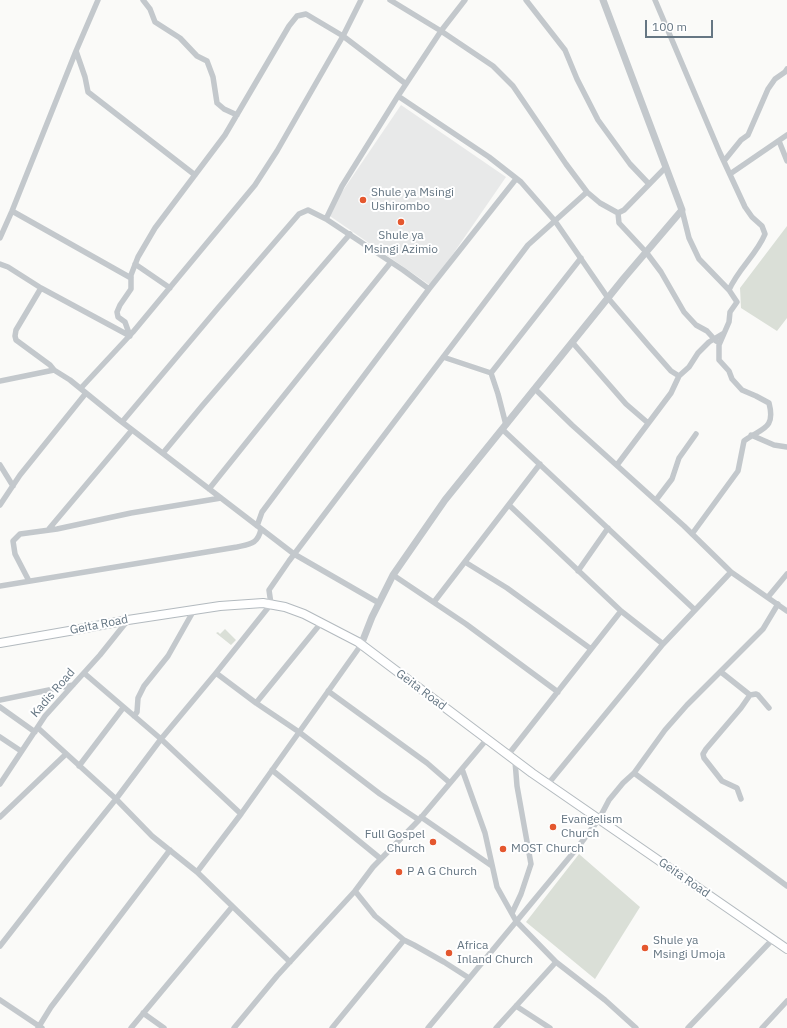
<!DOCTYPE html>
<html>
<head>
<meta charset="utf-8">
<style>
  body { margin:0 }
  #map { position:relative; width:787px; height:1028px; overflow:hidden; background:#fafaf8; font-family:"IBM Plex Sans",sans-serif }
  canvas { display:block }
  .scale { position:absolute; left:645px; top:20px; width:68px; height:18px; box-sizing:border-box; border:2px solid #657683; border-top:0; padding-left:5px; font-size:12px; line-height:14px; white-space:nowrap; color:#657683; -webkit-text-stroke:3px #fff; paint-order:stroke }
</style>
</head>
<body>
<div id="map">
<canvas width="787" height="1028"></canvas>
<div class="scale">100 m</div>
</div>
<script>
const context = document.querySelector('canvas').getContext('2d');
context.lineJoin = 'round';
function paint(path, color) {
  context.fillStyle = color;
  context.fill(path, 'evenodd');
}
function stroke(path, color, width, dash) {
  context.strokeStyle = color;
  context.lineWidth = width;
  context.lineCap = dash ? 'butt' : 'round';
  context.setLineDash(dash || []);
  context.stroke(path);
}
function write(font, color, halo, rows, align = 'center') {
  context.font = font + ' "IBM Plex Sans",sans-serif';
  context.lineWidth = 4;
  context.setLineDash([]);
  context.textBaseline = 'middle';
  context.strokeStyle = halo;
  context.fillStyle = color;
  for (const [text, x, y, turn = 0] of rows) {
    context.save();
    context.translate(x, y);
    context.rotate((+turn || 0) * Math.PI / 180);
    context.textAlign = isNaN(turn) ? turn : align;
    if (halo) context.strokeText(text, 0, 0);
    context.fillText(text, 0, 0);
    context.restore();
  }
}
const built = new Path2D(`
  M 401,105 L 506,177 L 431,286 L 327,214 Z`);
const green = new Path2D(`
  M 787,226 L 787,318 L 777,331 L 741,308 L 740,288 Z
  M 225,629 L 236,640 L 231,645 L 216,633 L 218,632 L 220,634 Z
  M 579,854 L 640,907 L 595,979 L 526,922 Z`);
const minor = new Path2D(`
  M 143,0 L 150,9 L 155,22 L 180,38 L 197,56 L 207,61 L 213,77 L 217,103 L 224,109 L 237,115
  M 390,0 L 441,31 L 493,66 L 513,86 L 566,164 L 587,192 L 600,203 L 618,213 L 624,210 L 666,167
  M 526,0 L 565,50 L 577,79 L 598,120 L 630,164 L 649,184
  M 655,0 L 720,153 L 745,207 L 752,217 L 762,226 L 765,234 C 757,254 738,269 729,290 L 737,302 L 730,312 L 729,322 L 719,345 L 719,360 L 729,371 L 732,379 L 742,390 L 756,396 L 769,403 C 776,430 761,428 744,441 L 738,471 L 692,534
  M 76,51 L 85,77 L 88,92 L 195,175
  M 398,96 L 489,157 L 521,182 L 555,221 L 608,298 L 649,346 L 671,371 L 679,376
  M 779,141 L 787,161
  M 724,161 L 741,140 L 748,135 L 768,89 L 775,79 L 785,72 L 787,69
  M 730,174 L 787,135
  M 682,210 L 689,238 L 699,259 L 729,290
  M 12,211 L 131,278
  M 618,213 L 619,223 L 646,252 L 661,272 L 684,312 L 696,325 L 707,331 L 716,341
  M 326,219 L 342,186 L 398,96 L 441,31 L 465,0
  M 0,238 L 12,211 L 76,51 L 98,0
  M 0,264 L 8,267 L 41,288 L 130,336
  M 135,264 L 170,288
  M 41,288 L 16,330 L 15,336 L 16,340 L 50,365 L 54,370 L 70,380 L 118,419 L 294,554 L 379,603
  M 130,336 L 125,322 L 118,317 L 117,312 L 120,305 L 131,289 L 131,275 L 138,257 L 155,228 L 225,135 L 289,26 L 297,16 L 306,14 L 343,36 L 406,84
  M 572,342 L 626,404 L 648,423
  M 443,357 L 491,373 L 581,258
  M 491,373 L 498,394 L 506,425
  M 0,381 L 54,370
  M 81,388 L 133,332 L 255,185 L 277,151 L 343,36 L 361,0
  M 535,389 L 572,425 L 684,526 L 731,572 L 787,611
  M 122,422 L 218,308 L 299,214 L 308,210 L 326,219 L 403,270 L 429,289
  M 502,429 L 695,610
  M 751,435 L 774,445 L 787,447
  M 163,453 L 202,406 L 350,234
  M 0,465 L 13,486
  M 617,465 L 671,393 L 679,376 L 689,367 L 698,353 L 709,342 L 724,333
  M 209,489 L 391,262
  M 656,500 L 672,479 L 679,458 L 696,434
  M 0,505 L 20,475 L 86,393
  M 509,505 L 621,611 L 663,644
  M 257,526 L 262,512 L 312,445 L 429,289 L 516,179
  M 48,530 L 132,430
  M 465,562 L 507,588 L 591,649
  M 578,571 L 608,528
  M 393,575 L 466,624 L 558,692
  M 29,581 L 15,554 L 13,541 L 20,534 L 57,529 L 131,513 L 221,498
  M 0,586 L 237,547 C 250,544 258,544 261,529
  M 768,597 L 787,574
  M 434,602 L 540,464
  M 721,672 L 750,695 L 756,694 L 758,695 L 769,708
  M 84,673 L 161,739 L 241,814
  M 216,673 L 256,703 L 299,732 L 380,794 L 419,820
  M 328,691 L 427,763 L 450,783
  M 0,700 L 73,685
  M 256,703 L 321,623
  M 0,707 L 35,732
  M 134,716 L 137,712 L 138,698 L 144,686 L 168,656 L 194,610
  M 38,728 L 116,799 L 152,836 L 197,872 L 290,962
  M 0,737 L 21,751
  M 508,755 L 621,611
  M 79,766 L 123,708
  M 462,769 L 485,833 L 497,887 L 516,921 L 556,962 L 605,1000 L 636,1028
  M 272,770 L 381,859
  M 634,773 L 787,886
  M 0,784 L 45,716 L 100,655 L 128,620
  M 548,784 L 663,644 L 731,572
  M 741,799 L 737,788 L 722,781 L 704,758 L 703,754 L 706,749 L 741,708 L 750,695
  M 0,817 L 66,754
  M 421,817 L 492,866
  M 197,872 L 241,814 L 361,645
  M 355,891 L 375,916 L 404,940 L 414,945 L 444,962 L 469,978
  M 512,913 L 521,894 L 531,864 L 517,786 L 515,761
  M 0,946 L 67,860 L 116,799 L 161,739 L 216,673 L 271,604 L 269,590 L 289,561 L 528,245 L 587,192
  M 0,1000 L 42,1028
  M 516,1006 L 550,1028
  M 143,1013 L 164,1028
  M 38,1028 L 51,1007 L 170,850
  M 131,1028 L 232,907
  M 234,1028 L 277,976 L 355,891 L 373,867 L 419,820 L 487,739
  M 332,1028 L 404,940
  M 428,1028 L 578,847 L 599,819 L 609,800 L 623,783 L 634,773 L 665,730 L 687,705 L 763,629 L 778,604
  M 496,1028 L 556,962
  M 688,1028 L 773,939
  M 762,1028 L 787,1001`);
const tertiary = new Path2D(`
  M 361,645 L 372,617 L 393,575 L 445,500 L 624,278 L 682,210 L 603,0`);
const secondary = new Path2D(`
  M 0,643 L 69,631 L 128,620 L 220,606 L 263,603 L 285,607 L 304,614 L 358,642 L 532,773 L 787,949`);
const markers = [
  [363,200,4,"#e4572e"],
  [401,222,4,"#e4572e"],
  [553,827,4,"#e4572e"],
  [433,842,4,"#e4572e"],
  [503,849,4,"#e4572e"],
  [399,872,4,"#e4572e"],
  [645,948,4,"#e4572e"],
  [449,953,4,"#e4572e"]
];
const poiNames = [
  ["Shule ya Msingi",371,193],
  ["Ushirombo",371,207],
  ["Shule ya",401,236,"center"],
  ["Msingi Azimio",401,250,"center"],
  ["Evangelism",561,820],
  ["Church",561,834],
  ["Full Gospel",425,835,"right"],
  ["Church",425,849,"right"],
  ["MOST Church",511,849],
  ["P A G Church",407,872],
  ["Shule ya",653,941],
  ["Msingi Umoja",653,955],
  ["Africa",457,946],
  ["Inland Church",457,960]
];
const streetNames = [
  ["Geita Road",99,625,-11],
  ["Geita Road",421,690,37],
  ["Kadis Road",53,693,-49],
  ["Geita Road",684,878,35]
];
paint(built, '#e8e9e9');
paint(green, '#dadfd7');
stroke(secondary, '#b3babf', 10);
stroke(minor, '#c3c8cc', 5.5);
stroke(tertiary, '#c3c8cc', 7);
stroke(secondary, '#fff', 8);
for (const [x, y, r, color] of markers) {
  const dot = new Path2D();
  dot.arc(x, y, r, 0, 2 * Math.PI);
  context.fillStyle = color;
  context.fill(dot);
  stroke(dot, '#fff', 1.5);
}
write('12px', '#657683', '#fff', poiNames, 'left');
write('12px', '#657683', '#fff', streetNames);
</script>
</body>
</html>
